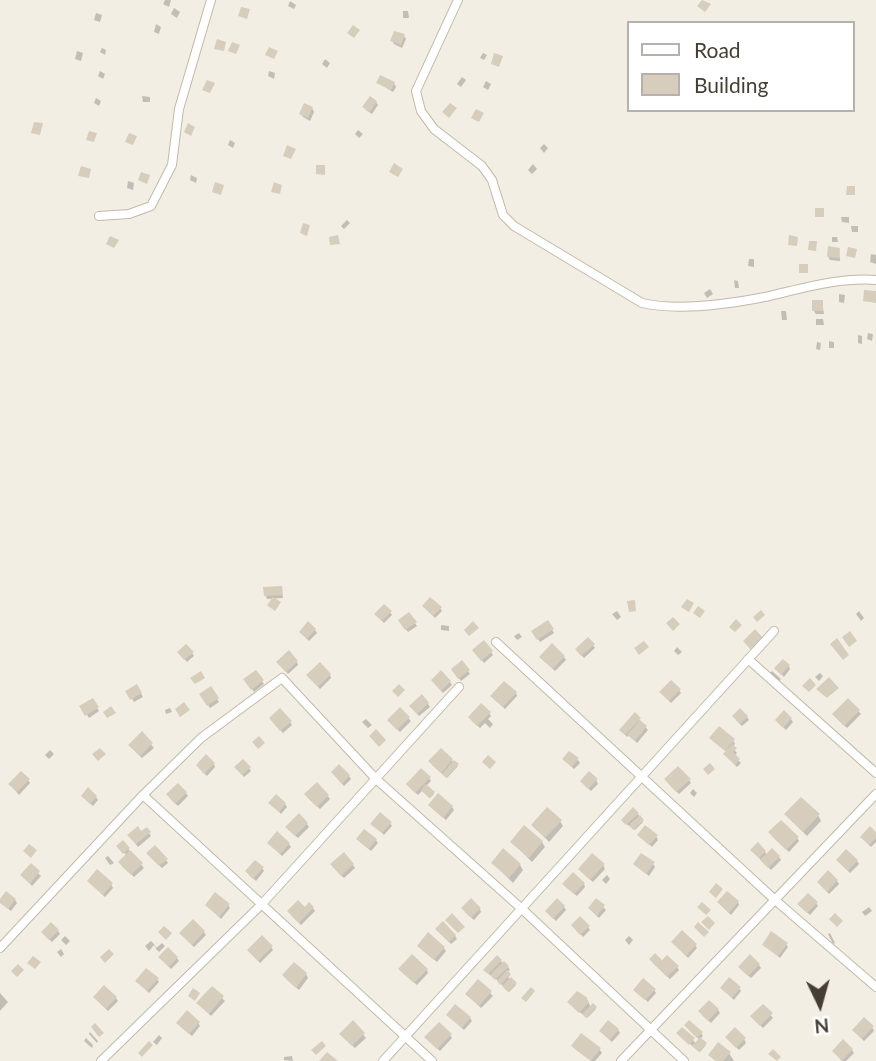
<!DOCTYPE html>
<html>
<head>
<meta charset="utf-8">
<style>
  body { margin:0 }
  #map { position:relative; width:876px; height:1061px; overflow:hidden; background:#f3eee4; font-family:Lato,sans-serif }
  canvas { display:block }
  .legend { position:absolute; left:627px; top:21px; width:228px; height:91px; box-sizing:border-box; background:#fff; border:2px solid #b5b2ae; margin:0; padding:9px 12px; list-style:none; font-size:21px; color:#453e34 }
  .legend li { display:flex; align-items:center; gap:14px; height:35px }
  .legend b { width:35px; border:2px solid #b5b2ae }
  .north { position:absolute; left:785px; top:970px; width:70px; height:70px; -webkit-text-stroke:5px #fff; paint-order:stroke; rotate:175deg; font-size:19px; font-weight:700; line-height:28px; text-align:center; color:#453e34 }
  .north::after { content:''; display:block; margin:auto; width:24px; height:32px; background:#453e34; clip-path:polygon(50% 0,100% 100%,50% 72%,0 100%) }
</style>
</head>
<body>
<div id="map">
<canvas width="876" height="1061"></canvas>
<ul class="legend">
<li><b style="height:9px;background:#fff"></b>Road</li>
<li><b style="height:19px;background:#d7cdbc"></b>Building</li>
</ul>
<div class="north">N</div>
</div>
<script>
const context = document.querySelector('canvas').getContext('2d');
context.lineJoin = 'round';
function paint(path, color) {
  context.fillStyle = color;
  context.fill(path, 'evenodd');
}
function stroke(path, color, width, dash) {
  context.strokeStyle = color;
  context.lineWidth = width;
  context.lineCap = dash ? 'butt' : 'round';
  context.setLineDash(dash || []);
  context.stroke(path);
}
const shadow = new Path2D(`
  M 165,0 L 171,0 L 169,7 L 163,4 Z
  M 290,1 L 296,5 L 294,9 L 288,6 Z
  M 174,8 L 180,12 L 177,18 L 171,14 Z
  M 403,11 L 408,11 L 409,18 L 403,18 Z
  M 96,13 L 102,15 L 100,22 L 94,20 Z
  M 156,24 L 161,27 L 159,34 L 154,32 Z
  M 404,36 L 406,39 L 402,48 L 394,44 L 392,41 Z
  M 102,48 L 106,50 L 105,55 L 100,52 Z
  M 77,51 L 83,53 L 81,61 L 75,59 Z
  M 483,53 L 487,55 L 484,60 L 480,58 Z
  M 325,59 L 330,63 L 327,68 L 322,64 Z
  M 100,71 L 105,74 L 103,79 L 98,76 Z
  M 269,71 L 275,73 L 274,79 L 268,76 Z
  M 462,77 L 466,80 L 461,87 L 457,84 Z
  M 486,81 L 491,84 L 488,90 L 483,87 Z
  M 378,83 L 394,83 L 396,87 L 393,92 Z
  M 142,96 L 150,97 L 150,102 L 143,102 Z
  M 96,98 L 101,101 L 99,106 L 94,103 Z
  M 376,102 L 378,105 L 372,114 L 366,110 L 364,107 Z
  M 312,108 L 314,112 L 310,121 L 303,117 L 301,114 Z
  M 358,130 L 363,134 L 359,138 L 355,134 Z
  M 230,140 L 235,143 L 233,148 L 228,145 Z
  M 544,144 L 548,148 L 544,153 L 540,148 Z
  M 533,164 L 537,169 L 532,174 L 528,170 Z
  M 191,175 L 197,178 L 196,183 L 190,180 Z
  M 128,181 L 134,183 L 133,190 L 127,188 Z
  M 841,217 L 849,217 L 849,223 L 842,222 Z
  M 347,220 L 350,223 L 344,229 L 341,226 Z
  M 851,226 L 858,226 L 858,232 L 852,232 Z
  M 832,237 L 837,237 L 838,242 L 832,242 Z
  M 839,249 L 840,261 L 830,260 L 828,256 Z
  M 871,254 L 876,255 L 876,264 L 870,262 Z
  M 749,259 L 754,259 L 754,267 L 748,266 Z
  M 734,280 L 738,281 L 739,288 L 735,288 Z
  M 710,289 L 713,294 L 707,298 L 704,293 Z
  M 839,294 L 845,295 L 844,303 L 839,302 Z
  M 822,302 L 824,314 L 816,314 L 814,311 Z
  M 781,311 L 786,311 L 787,320 L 782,320 Z
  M 816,319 L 823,319 L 824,325 L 816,325 Z
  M 868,333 L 873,334 L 872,341 L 867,339 Z
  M 858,335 L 862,336 L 862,344 L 858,343 Z
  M 829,341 L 834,342 L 834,348 L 829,348 Z
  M 817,342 L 821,343 L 820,350 L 816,349 Z
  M 281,588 L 283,598 L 267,599 L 266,596 Z
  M 424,606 L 440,608 L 442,611 L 435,618 Z
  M 617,611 L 621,617 L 617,620 L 612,614 Z
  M 859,611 L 864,618 L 861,621 L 856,614 Z
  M 390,612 L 392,615 L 384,623 L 376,615 Z
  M 409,614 L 417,626 L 408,632 L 400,621 Z
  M 548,622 L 554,633 L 540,642 L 533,631 Z
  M 441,625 L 449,626 L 449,631 L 441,630 Z
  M 315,630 L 317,633 L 309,641 L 303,635 Z
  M 519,633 L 522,637 L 517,640 L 514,636 Z
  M 593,645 L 595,648 L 584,658 L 579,652 Z
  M 677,647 L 682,652 L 678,655 L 674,651 Z
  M 491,652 L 493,655 L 484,663 L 476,653 Z
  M 192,653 L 194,656 L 187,662 L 181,655 Z
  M 564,657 L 566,660 L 555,671 L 543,660 Z
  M 297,662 L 298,665 L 288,674 L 280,665 Z
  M 789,666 L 790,669 L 784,677 L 778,671 Z
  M 453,670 L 468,671 L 470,674 L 461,681 Z
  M 772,671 L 781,679 L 778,682 L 769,674 Z
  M 820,673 L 823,676 L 819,681 L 815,677 Z
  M 330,675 L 331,678 L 320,689 L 310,678 Z
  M 246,680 L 262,681 L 264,684 L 254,692 Z
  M 450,682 L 452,685 L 443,693 L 435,684 Z
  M 137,686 L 143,697 L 134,702 L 128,692 Z
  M 210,688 L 219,702 L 210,708 L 201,694 Z
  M 679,690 L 681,693 L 671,703 L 663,695 Z
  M 516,693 L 517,696 L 505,709 L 494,699 Z
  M 92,700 L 99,711 L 89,718 L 82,706 Z
  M 848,700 L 861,714 L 847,728 L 836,717 Z
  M 428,704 L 430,707 L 419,716 L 413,709 Z
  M 170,708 L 172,712 L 166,714 L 165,710 Z
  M 400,709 L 411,721 L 400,732 L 391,723 Z
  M 489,713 L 491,716 L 488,719 L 493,724 L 490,728 L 485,723 L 480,728 L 472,721 Z
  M 635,715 L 648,730 L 637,743 L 629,735 L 627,737 L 621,730 Z
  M 747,717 L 749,720 L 742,726 L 736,720 Z
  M 366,719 L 372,725 L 368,728 L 362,722 Z
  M 791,719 L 793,722 L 786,730 L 779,723 Z
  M 273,721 L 290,722 L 292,725 L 283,733 Z
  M 142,734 L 154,748 L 142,758 L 132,748 Z
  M 733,740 L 735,744 L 732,747 L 737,753 L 734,756 L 741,763 L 737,767 L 727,757 L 727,752 L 713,741 Z
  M 50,750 L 54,754 L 49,759 L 45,755 Z
  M 441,750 L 458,766 L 447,778 L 432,765 Z
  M 564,760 L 578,760 L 580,763 L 574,769 Z
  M 214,764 L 215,767 L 207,776 L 200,769 Z
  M 249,768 L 251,771 L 244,777 L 238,770 Z
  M 335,776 L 349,776 L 351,779 L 344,786 Z
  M 429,778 L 431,781 L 426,786 L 434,794 L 430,798 L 422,791 L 418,795 L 410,787 Z
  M 28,780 L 30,783 L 19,795 L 10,784 Z
  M 596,780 L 598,784 L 591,791 L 584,784 Z
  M 689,780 L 691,783 L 679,794 L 668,783 Z
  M 693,789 L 697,793 L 694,797 L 690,793 Z
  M 186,793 L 188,796 L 178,806 L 170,798 Z
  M 328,796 L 330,799 L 320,809 L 308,798 Z
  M 96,797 L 98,800 L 93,806 L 85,799 Z
  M 271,803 L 285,804 L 287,807 L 281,814 Z
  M 452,807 L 454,810 L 446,820 L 432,808 Z
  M 638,814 L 643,822 L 635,830 L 625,823 Z
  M 786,815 L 818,815 L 821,821 L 807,836 Z
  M 560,821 L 563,826 L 549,842 L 533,825 Z
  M 390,823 L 392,826 L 384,835 L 373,824 Z
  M 307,824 L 309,827 L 298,838 L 289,830 Z
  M 146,829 L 151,836 L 138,847 L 131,838 Z
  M 876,834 L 876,842 L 871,847 L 864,840 Z
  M 639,835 L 656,836 L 658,840 L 652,847 Z
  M 772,836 L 797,838 L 799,841 L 789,852 Z
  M 376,840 L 378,843 L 371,851 L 360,842 Z
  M 512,842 L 542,842 L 545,847 L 532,862 Z
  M 269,843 L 289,844 L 291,847 L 282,856 Z
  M 118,846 L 128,849 L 144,868 L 134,877 L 122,866 L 127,856 Z
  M 765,852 L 767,855 L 779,857 L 781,860 L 771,870 L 754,853 Z
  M 108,856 L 114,863 L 110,865 L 105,858 Z
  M 150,856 L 166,860 L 168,863 L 162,868 Z
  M 857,861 L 859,864 L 850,873 L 840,863 Z
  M 493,863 L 520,865 L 523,870 L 513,883 Z
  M 635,864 L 653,864 L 655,867 L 649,876 Z
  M 353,865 L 355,868 L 344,878 L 334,868 Z
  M 603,865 L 605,869 L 593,882 L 582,872 Z
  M 31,866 L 41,876 L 32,886 L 22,875 Z
  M 262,868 L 264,871 L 256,881 L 249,875 Z
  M 607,875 L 610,879 L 606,884 L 602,880 Z
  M 837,881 L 839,884 L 829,894 L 821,885 Z
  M 91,884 L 111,884 L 113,888 L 105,897 Z
  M 584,884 L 585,887 L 577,896 L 566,887 Z
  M 15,900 L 17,903 L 11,911 L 0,902 Z
  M 596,900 L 606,910 L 599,918 L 590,909 Z
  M 738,902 L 739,905 L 731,915 L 719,903 Z
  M 816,903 L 818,906 L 810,915 L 801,907 Z
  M 207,905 L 228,905 L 230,908 L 221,919 Z
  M 564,907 L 566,910 L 556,921 L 549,914 Z
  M 869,907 L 872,911 L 865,916 L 862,912 Z
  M 313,908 L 315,911 L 301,925 L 291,915 Z
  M 480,909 L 481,912 L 474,920 L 465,912 Z
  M 588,927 L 590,930 L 583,937 L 575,928 Z
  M 58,931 L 60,934 L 52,942 L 45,935 Z
  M 204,932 L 206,935 L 194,947 L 183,936 Z
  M 439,932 L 455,936 L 457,939 L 451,944 Z
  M 830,933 L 835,943 L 833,944 L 828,934 Z
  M 65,936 L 70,941 L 66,945 L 61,940 Z
  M 629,936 L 633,940 L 629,945 L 625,940 Z
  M 151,941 L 154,944 L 156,948 L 162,943 L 165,946 L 159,952 L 156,949 L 154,945 L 149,951 L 145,946 Z
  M 673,942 L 695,945 L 697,948 L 688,958 Z
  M 786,944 L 788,947 L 780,958 L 764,945 Z
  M 271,947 L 273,950 L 260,963 L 251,953 Z
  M 444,948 L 446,951 L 437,962 L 421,949 Z
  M 61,949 L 64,954 L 61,957 L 57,952 Z
  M 177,958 L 179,961 L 171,969 L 162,960 Z
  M 497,958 L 508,967 L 510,970 L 507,972 L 510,976 L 508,977 L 516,985 L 509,992 L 492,975 L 491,976 L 487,973 Z
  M 653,963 L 662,963 L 677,967 L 679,970 L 670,979 Z
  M 759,965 L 761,968 L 751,978 L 742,970 Z
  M 427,970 L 428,973 L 417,985 L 402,972 Z
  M 306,974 L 308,978 L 299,990 L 286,979 Z
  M 157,979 L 159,982 L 149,993 L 137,981 Z
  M 478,981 L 493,996 L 481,1008 L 467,994 Z
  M 212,988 L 225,1001 L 211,1016 L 198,1003 Z
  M 722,988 L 739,988 L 741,991 L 734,1000 Z
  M 654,990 L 656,993 L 648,1002 L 637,993 Z
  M 0,993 L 8,1002 L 0,1011 Z
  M 95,998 L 116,998 L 118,1001 L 108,1011 Z
  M 587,999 L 591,1008 L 593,1006 L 596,1009 L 587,1018 L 571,1005 Z
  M 763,1006 L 773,1018 L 763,1028 L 754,1019 Z
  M 718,1010 L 720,1013 L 711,1023 L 702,1015 Z
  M 448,1015 L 470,1018 L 472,1021 L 464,1030 Z
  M 198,1023 L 200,1026 L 192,1036 L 180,1026 Z
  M 353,1023 L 366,1038 L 355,1048 L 343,1037 Z
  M 872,1027 L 874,1031 L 864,1041 L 854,1031 Z
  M 688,1029 L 701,1033 L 703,1036 L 700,1039 L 706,1045 L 700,1052 L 680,1036 L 693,1040 L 696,1044 L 700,1040 Z
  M 618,1030 L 620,1033 L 612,1042 L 603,1034 Z
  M 90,1032 L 98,1041 L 97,1043 L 89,1034 Z
  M 159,1035 L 162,1038 L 157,1045 L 153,1042 Z
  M 450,1035 L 452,1038 L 440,1051 L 428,1040 Z
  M 86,1038 L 93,1045 L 92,1048 L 84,1041 Z
  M 744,1039 L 746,1043 L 739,1050 L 729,1040 Z
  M 575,1049 L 600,1050 L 602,1053 L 595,1061 L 591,1061 Z
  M 852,1050 L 854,1053 L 846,1061 L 842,1061 L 836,1054 Z
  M 729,1053 L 734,1061 L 716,1061 L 712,1058 Z
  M 292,1056 L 293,1061 L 284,1060 L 284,1057 Z`);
const building = new Path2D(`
  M 702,0 L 711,4 L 705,12 L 697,6 Z
  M 241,7 L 250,9 L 247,19 L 238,16 Z
  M 353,25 L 360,30 L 354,38 L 347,33 Z
  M 394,31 L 405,34 L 401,45 L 390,41 Z
  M 217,39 L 226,42 L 224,51 L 214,49 Z
  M 232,42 L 240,45 L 236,54 L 228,51 Z
  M 269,47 L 278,51 L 274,59 L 265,55 Z
  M 494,53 L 503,56 L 499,67 L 491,64 Z
  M 380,75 L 395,82 L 391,90 L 376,83 Z
  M 207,80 L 215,83 L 210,93 L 202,90 Z
  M 370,96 L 377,101 L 370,112 L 362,107 Z
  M 304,103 L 313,107 L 308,118 L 299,114 Z
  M 450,103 L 457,108 L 449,118 L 442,112 Z
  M 476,109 L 484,113 L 479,122 L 471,118 Z
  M 34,122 L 43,123 L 40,135 L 31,133 Z
  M 188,123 L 195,127 L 191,136 L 184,132 Z
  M 89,131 L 97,133 L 94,142 L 86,140 Z
  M 129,133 L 137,136 L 133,145 L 125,142 Z
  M 287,145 L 296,149 L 291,159 L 283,156 Z
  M 394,163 L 403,169 L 398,177 L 389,172 Z
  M 316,165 L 325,165 L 325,175 L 316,174 Z
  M 81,166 L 91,169 L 89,178 L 78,176 Z
  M 141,172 L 150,175 L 147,184 L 138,180 Z
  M 215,182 L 224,185 L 221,195 L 212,192 Z
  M 274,182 L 282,185 L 280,194 L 271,192 Z
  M 847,186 L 855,186 L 855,195 L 846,195 Z
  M 815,208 L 824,208 L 824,217 L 815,217 Z
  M 303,223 L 310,225 L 307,236 L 300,233 Z
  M 338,235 L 340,244 L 330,245 L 329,237 Z
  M 789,235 L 798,237 L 797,246 L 788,245 Z
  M 110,236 L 119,240 L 114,248 L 106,244 Z
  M 809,241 L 817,241 L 816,251 L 808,250 Z
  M 828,246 L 840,248 L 839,258 L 827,257 Z
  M 848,247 L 857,249 L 855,258 L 846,256 Z
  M 799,264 L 808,264 L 808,273 L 799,273 Z
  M 864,290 L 876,291 L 876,303 L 863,301 Z
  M 812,300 L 823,300 L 823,311 L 812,311 Z
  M 282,586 L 283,595 L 264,596 L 263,587 Z
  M 273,597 L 281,602 L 275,611 L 267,605 Z
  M 430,597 L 442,607 L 433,616 L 422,606 Z
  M 687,599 L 694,603 L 689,612 L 681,607 Z
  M 635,600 L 636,611 L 629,612 L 627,601 Z
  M 384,604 L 392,611 L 382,621 L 374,614 Z
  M 698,606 L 705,611 L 700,618 L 693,613 Z
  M 761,610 L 765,615 L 757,622 L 753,617 Z
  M 409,612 L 417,622 L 405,630 L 398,620 Z
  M 673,617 L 680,624 L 673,631 L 666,623 Z
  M 736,619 L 742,625 L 735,632 L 729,627 Z
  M 548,620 L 554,629 L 537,640 L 531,631 Z
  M 308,621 L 316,629 L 307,639 L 299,632 Z
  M 473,621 L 479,628 L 469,636 L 464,630 Z
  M 755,629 L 764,639 L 752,651 L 743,641 Z
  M 850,631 L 857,641 L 849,647 L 842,637 Z
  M 588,637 L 595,644 L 581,656 L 575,649 Z
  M 837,638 L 849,655 L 843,660 L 830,644 Z
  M 484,640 L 493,651 L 481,661 L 472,650 Z
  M 644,641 L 649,647 L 639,655 L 634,648 Z
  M 552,643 L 565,656 L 553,669 L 539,657 Z
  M 186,644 L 194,652 L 184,660 L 177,652 Z
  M 289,650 L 298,661 L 286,672 L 276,662 Z
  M 783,659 L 790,665 L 781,675 L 774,668 Z
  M 462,660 L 470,670 L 458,679 L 451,669 Z
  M 320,662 L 331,674 L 318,687 L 306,675 Z
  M 256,670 L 264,680 L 251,690 L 243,679 Z
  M 441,670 L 451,681 L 441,691 L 431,680 Z
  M 201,671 L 205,678 L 195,684 L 190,678 Z
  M 829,677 L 839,688 L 827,698 L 816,689 Z
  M 810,678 L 816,685 L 809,692 L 802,686 Z
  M 671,680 L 681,689 L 669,701 L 659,692 Z
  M 504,681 L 517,692 L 503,707 L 490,696 Z
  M 137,684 L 142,693 L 130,700 L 125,691 Z
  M 399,684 L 405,690 L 398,697 L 392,691 Z
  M 211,686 L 219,698 L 207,706 L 199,694 Z
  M 422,694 L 429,703 L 417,714 L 409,706 Z
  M 93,698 L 99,707 L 85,716 L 79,706 Z
  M 848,698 L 860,710 L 844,726 L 832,714 Z
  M 184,702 L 190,710 L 180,717 L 175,709 Z
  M 481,703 L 491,712 L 477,726 L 468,717 Z
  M 111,706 L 116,713 L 107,718 L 103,712 Z
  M 400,707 L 410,717 L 397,730 L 387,720 Z
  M 280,708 L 292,721 L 280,731 L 269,718 Z
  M 740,708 L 748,716 L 740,724 L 732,716 Z
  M 784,710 L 792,718 L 783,728 L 775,720 Z
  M 635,712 L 641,718 L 625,735 L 619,730 Z
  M 640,720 L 647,726 L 635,741 L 627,735 Z
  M 719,726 L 735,739 L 725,751 L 709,738 Z
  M 376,729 L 386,740 L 379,747 L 369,736 Z
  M 142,731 L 153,743 L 140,756 L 128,745 Z
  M 259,736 L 265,743 L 258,749 L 252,742 Z
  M 732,744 L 737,748 L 733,752 L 740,759 L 735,765 L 723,754 Z
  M 100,748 L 106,754 L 98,761 L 92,754 Z
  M 441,748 L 453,759 L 441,773 L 428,761 Z
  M 569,751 L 579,758 L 572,767 L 562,759 Z
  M 206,754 L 215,763 L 204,774 L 196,765 Z
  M 488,755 L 496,762 L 490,769 L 482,762 Z
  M 243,759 L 251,767 L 242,775 L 234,767 Z
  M 454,760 L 459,764 L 446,778 L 442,774 Z
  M 710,763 L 715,769 L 708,775 L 703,769 Z
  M 339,764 L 350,775 L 342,784 L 331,772 Z
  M 678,766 L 691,779 L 676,792 L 664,779 Z
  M 421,768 L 431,777 L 415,793 L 406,784 Z
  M 21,771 L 30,779 L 17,792 L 8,784 Z
  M 589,771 L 598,779 L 588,789 L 580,781 Z
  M 317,782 L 329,795 L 317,807 L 304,794 Z
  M 178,783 L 187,792 L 175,804 L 166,794 Z
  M 426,784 L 435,792 L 429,798 L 421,790 Z
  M 88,787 L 97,796 L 90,804 L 81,796 Z
  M 438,793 L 453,806 L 443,818 L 428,805 Z
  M 276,794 L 286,803 L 279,812 L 268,803 Z
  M 801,797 L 820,814 L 803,832 L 784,814 Z
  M 547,807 L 562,820 L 545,838 L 531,825 Z
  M 633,807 L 639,813 L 626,825 L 621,820 Z
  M 380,812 L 392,822 L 382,833 L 370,824 Z
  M 299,813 L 308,823 L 295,836 L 285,827 Z
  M 640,815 L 644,820 L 633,830 L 629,825 Z
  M 781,820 L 799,837 L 786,850 L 768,832 Z
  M 524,825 L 543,841 L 529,858 L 510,842 Z
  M 645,825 L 658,835 L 649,845 L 637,835 Z
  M 138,826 L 141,831 L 147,827 L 151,832 L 136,844 L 127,835 Z
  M 870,826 L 876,832 L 876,838 L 869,845 L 860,837 Z
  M 364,829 L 377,839 L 369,849 L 356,839 Z
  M 277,831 L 290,843 L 280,854 L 267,843 Z
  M 123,840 L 130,848 L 123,854 L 116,846 Z
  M 758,842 L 766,851 L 759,858 L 750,850 Z
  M 29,844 L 37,850 L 31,858 L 23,851 Z
  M 155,845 L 168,859 L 159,866 L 146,853 Z
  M 503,848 L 521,864 L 509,878 L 491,863 Z
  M 772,848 L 780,856 L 768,868 L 760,860 Z
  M 846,849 L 858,860 L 848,871 L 836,860 Z
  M 130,850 L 143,863 L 131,875 L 118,862 Z
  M 344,852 L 354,864 L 341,876 L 330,864 Z
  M 592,853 L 605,864 L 590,880 L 578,869 Z
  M 641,853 L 655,862 L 646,874 L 633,864 Z
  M 255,860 L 264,867 L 253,879 L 245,871 Z
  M 31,863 L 40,871 L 30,884 L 20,875 Z
  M 97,869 L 113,883 L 103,895 L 87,881 Z
  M 828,870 L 838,880 L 827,892 L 817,882 Z
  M 573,872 L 585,883 L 574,894 L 562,884 Z
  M 716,883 L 723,889 L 716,898 L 709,892 Z
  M 6,891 L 16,899 L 8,909 L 0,903 L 0,899 Z
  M 727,891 L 739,901 L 729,913 L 717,902 Z
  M 215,892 L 230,904 L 219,917 L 205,905 Z
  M 808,893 L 818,902 L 807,913 L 797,904 Z
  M 471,898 L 481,908 L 471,918 L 461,908 Z
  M 557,898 L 565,906 L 553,919 L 545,911 Z
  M 596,898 L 605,905 L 597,916 L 588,908 Z
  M 298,900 L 305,907 L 309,902 L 314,907 L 299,923 L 287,911 Z
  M 702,902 L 711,910 L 706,915 L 697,907 Z
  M 452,913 L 465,927 L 458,933 L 445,920 Z
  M 835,913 L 843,921 L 837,927 L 829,919 Z
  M 580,916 L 590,926 L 580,935 L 571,925 Z
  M 708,916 L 715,923 L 709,930 L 701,922 Z
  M 193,919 L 205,931 L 192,945 L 179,933 Z
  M 443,921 L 456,935 L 449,942 L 435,929 Z
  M 51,922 L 59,930 L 49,940 L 41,932 Z
  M 698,922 L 709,932 L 704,937 L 694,927 Z
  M 164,926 L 172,933 L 166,940 L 158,932 Z
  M 682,930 L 697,944 L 686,956 L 671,942 Z
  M 771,931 L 788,943 L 778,956 L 762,945 Z
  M 428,932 L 445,947 L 434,960 L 417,946 Z
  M 262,935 L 273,946 L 258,961 L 247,950 Z
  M 168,947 L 178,957 L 169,967 L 158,957 Z
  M 109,949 L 114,954 L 105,963 L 100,957 Z
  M 655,953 L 662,960 L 667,955 L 679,966 L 667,977 L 649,959 Z
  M 412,954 L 428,969 L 414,983 L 398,969 Z
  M 750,954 L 760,964 L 748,976 L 738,967 Z
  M 497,955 L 502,960 L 488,974 L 483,970 Z
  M 33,956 L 41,962 L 35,969 L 27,963 Z
  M 504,961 L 509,966 L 495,980 L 490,975 Z
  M 294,962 L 307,973 L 296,988 L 282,975 Z
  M 18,964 L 24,970 L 17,977 L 11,971 Z
  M 146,968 L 159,978 L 147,991 L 135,981 Z
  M 507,970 L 511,974 L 500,985 L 497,981 Z
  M 511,977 L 517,983 L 508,992 L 502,986 Z
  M 729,977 L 741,987 L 732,998 L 720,988 Z
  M 643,978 L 656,989 L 645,1000 L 633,990 Z
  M 478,979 L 492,991 L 479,1006 L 465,994 Z
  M 104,985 L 117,997 L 106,1009 L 93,997 Z
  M 212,986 L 224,996 L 209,1014 L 196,1003 Z
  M 531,987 L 535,991 L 526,1002 L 521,998 Z
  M 193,988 L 200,993 L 195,1001 L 188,996 Z
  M 577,991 L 588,998 L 586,999 L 589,1002 L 579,1013 L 567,1002 Z
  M 709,1000 L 719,1009 L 708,1021 L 698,1011 Z
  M 593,1003 L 597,1007 L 586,1018 L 582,1014 Z
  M 455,1004 L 471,1017 L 462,1028 L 446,1015 Z
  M 763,1004 L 773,1013 L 760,1026 L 750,1016 Z
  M 187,1010 L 200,1022 L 189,1034 L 176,1023 Z
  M 864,1017 L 874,1026 L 862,1039 L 852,1030 Z
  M 353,1020 L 365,1033 L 352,1046 L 339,1034 Z
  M 608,1020 L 619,1029 L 610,1040 L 599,1031 Z
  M 689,1020 L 703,1032 L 697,1038 L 684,1025 Z
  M 439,1022 L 452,1034 L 437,1049 L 424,1037 Z
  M 95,1023 L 104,1033 L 99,1037 L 91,1027 Z
  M 682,1027 L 695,1038 L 689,1045 L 676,1033 Z
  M 735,1027 L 746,1038 L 736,1048 L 725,1037 Z
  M 581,1033 L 601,1048 L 591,1061 L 571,1046 Z
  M 700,1037 L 707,1043 L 699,1052 L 692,1046 Z
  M 843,1039 L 853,1049 L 842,1061 L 832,1051 Z
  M 149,1041 L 153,1045 L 142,1057 L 138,1053 Z
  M 322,1041 L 326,1046 L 316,1055 L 311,1050 Z
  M 718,1042 L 731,1052 L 723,1061 L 716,1061 L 708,1055 Z
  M 773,1049 L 781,1057 L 777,1061 L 768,1054 Z
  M 327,1052 L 338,1061 L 319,1061 Z`);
const street = new Path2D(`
  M 458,0 L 416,91 L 421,111 L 434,129 L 482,166 L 492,180 L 503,215 L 514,226 L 642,303 C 677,311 729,304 765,297 C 801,289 838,277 876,280
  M 99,216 L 129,214 L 151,206 L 172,165 L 179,109 L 211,0
  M 496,642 L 775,900 L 876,987
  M 748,659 L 876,773
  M 143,795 L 432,1061
  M 0,948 L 143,795 L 201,738 L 282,678 L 376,779 L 522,909 L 684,1061
  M 101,1061 L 262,904 L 459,687
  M 383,1061 L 774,631
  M 621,1061 L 876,794`);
paint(shadow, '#0003');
paint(building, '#d7cdbc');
stroke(street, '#c1b9a9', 10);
stroke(street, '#fff', 8);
</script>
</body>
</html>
